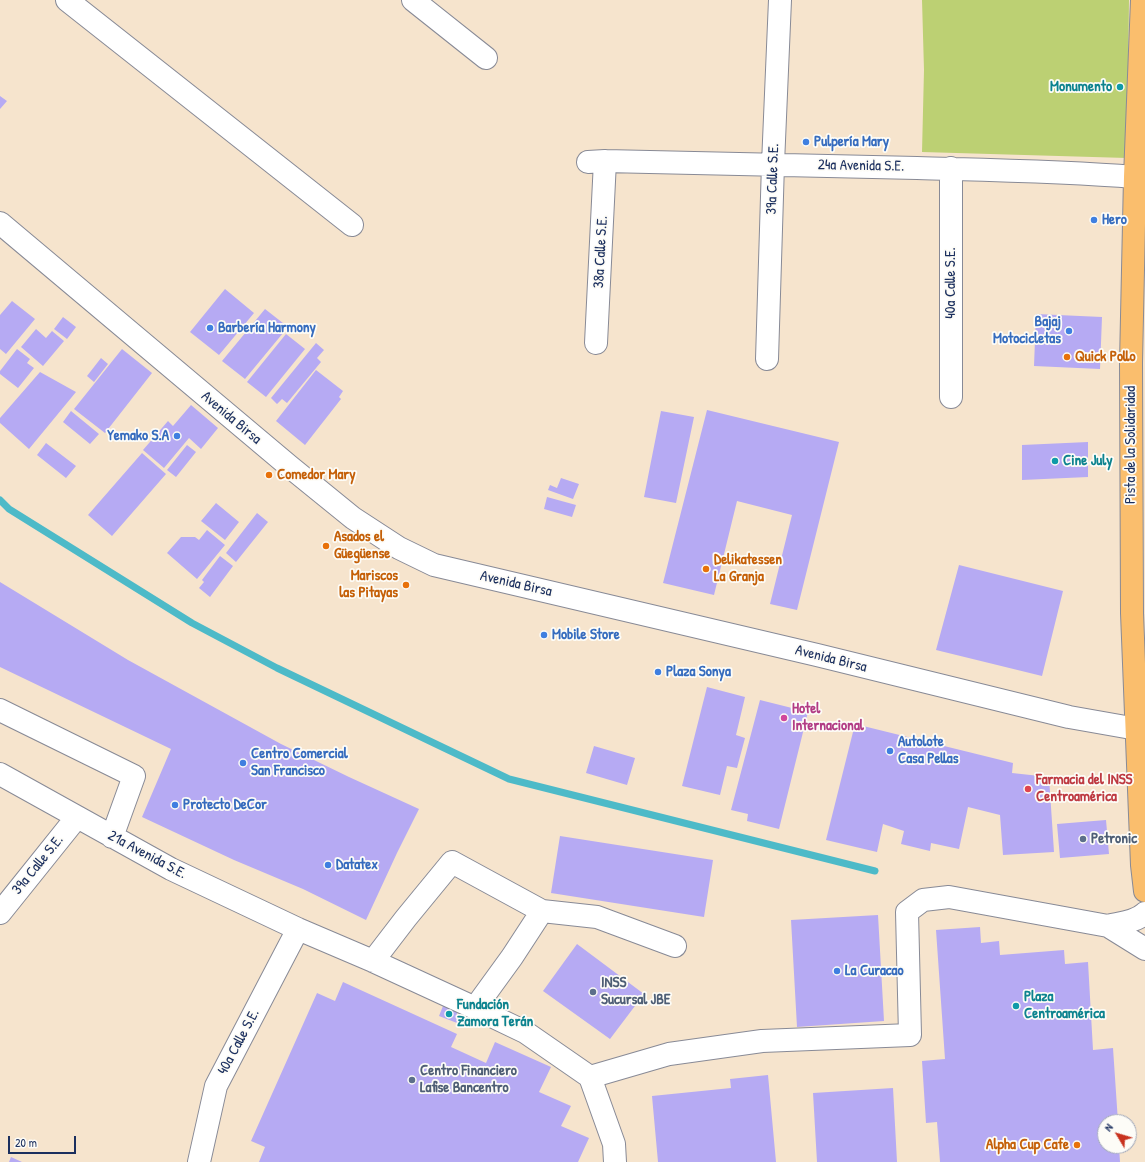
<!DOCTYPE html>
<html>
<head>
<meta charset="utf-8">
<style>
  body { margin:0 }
  #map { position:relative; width:1145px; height:1162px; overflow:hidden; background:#f6e4cd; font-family:"Patrick Hand",sans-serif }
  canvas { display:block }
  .north { position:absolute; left:1097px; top:1114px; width:40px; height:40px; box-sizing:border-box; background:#fdfcf7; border:1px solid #a3aaba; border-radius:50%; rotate:308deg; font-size:11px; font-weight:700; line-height:16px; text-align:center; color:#1b2f5e }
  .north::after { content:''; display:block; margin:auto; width:14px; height:18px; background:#c8321e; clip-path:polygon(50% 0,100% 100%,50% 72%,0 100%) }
  .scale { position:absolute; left:8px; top:1136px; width:68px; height:18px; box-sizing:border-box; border:2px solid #1b2f5e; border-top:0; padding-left:5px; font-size:12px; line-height:14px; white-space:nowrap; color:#1b2f5e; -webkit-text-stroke:3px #fdfcf7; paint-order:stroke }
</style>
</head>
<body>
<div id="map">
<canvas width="1145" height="1162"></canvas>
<div class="north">N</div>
<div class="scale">20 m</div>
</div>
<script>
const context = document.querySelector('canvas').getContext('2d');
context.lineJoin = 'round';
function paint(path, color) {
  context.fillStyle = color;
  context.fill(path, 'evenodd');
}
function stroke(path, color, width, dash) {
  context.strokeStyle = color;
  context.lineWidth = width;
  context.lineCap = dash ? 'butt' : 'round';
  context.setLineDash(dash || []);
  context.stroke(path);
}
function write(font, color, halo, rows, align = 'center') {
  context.font = font + ' "Patrick Hand",sans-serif';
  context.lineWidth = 3.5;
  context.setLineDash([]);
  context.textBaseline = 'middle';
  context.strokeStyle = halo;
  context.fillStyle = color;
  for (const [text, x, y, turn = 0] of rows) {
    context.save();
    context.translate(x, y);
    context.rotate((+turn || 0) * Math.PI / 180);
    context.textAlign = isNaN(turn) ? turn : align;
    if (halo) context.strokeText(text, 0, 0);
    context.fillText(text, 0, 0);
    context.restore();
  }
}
const green = new Path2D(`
  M 922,0 L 1129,0 L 1127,158 L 922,152 L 924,70 Z`);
const stream = new Path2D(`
  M 0,500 L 9,509 L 192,623 L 277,668 L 509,779 L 875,871`);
const building = new Path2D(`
  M 0,96 L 7,101 L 0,109 Z
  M 225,289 L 254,313 L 219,355 L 190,332 Z
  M 12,301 L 35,319 L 6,354 L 0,349 L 0,315 Z
  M 265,309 L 288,327 L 245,379 L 222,361 Z
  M 1036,314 L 1102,317 L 1100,369 L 1034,366 Z
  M 63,317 L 76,327 L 67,339 L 54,329 Z
  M 36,329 L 46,338 L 52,331 L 64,341 L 43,366 L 21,347 Z
  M 286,334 L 305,349 L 266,397 L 247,382 Z
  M 316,343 L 324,350 L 317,358 L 321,362 L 287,403 L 282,399 L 277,404 L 271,398 Z
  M 17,349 L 30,359 L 27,363 L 34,368 L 18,388 L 0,374 L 0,371 Z
  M 122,349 L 152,373 L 105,433 L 74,409 Z
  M 101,358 L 108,364 L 94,382 L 87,376 Z
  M 316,370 L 343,391 L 339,397 L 341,399 L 305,445 L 276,421 Z
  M 40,372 L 76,392 L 29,449 L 0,423 L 0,418 Z
  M 191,405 L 218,428 L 201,449 L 189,438 L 164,468 L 143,450 L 168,421 L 173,426 Z
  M 707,410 L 839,442 L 797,610 L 770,604 L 792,515 L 737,501 L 714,595 L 663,583 Z
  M 71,411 L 99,434 L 90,444 L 63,422 Z
  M 661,411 L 694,417 L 676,503 L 644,497 Z
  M 1088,442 L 1088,477 L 1022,480 L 1022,445 Z
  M 46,443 L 76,466 L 66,478 L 37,455 Z
  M 187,445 L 196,452 L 176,477 L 167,470 Z
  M 142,453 L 166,474 L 112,536 L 88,515 Z
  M 561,478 L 579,484 L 573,499 L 548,490 L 550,485 L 557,488 Z
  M 547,497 L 576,505 L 572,517 L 544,509 Z
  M 216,503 L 239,522 L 225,540 L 201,521 Z
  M 257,513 L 268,522 L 236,562 L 226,553 Z
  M 207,530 L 225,545 L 197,579 L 167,553 L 181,537 L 195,537 L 199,540 Z
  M 220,556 L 233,566 L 210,597 L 199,588 L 204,582 L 202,580 Z
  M 959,565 L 1063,591 L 1042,676 L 936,650 Z
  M 0,582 L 128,660 L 281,744 L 349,777 L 419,809 L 397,853 L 366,920 L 303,889 L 234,860 L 142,817 L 171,749 L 0,667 Z
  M 707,687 L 745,697 L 736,735 L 745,738 L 737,768 L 727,766 L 720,795 L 682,786 Z
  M 760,700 L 808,712 L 779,829 L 747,821 L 748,814 L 731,810 Z
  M 855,724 L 1013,763 L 1012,773 L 1049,777 L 1054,852 L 1003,855 L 1000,815 L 968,807 L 959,849 L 931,843 L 930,851 L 901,844 L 904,831 L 883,824 L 877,852 L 826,840 Z
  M 594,746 L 635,758 L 627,785 L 586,773 Z
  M 1106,820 L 1109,854 L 1060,858 L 1057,824 Z
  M 560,836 L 713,860 L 704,917 L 551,893 Z
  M 878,915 L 884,1021 L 797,1027 L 791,920 Z
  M 980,927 L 981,943 L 999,941 L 1000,955 L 1064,950 L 1065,964 L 1088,962 L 1093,1050 L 1113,1048 L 1118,1122 L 1105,1122 L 1105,1146 L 1119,1146 L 1120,1162 L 940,1162 L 937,1122 L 926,1123 L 922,1061 L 945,1059 L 936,930 Z
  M 577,944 L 644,994 L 610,1039 L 543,991 Z
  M 343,982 L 457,1034 L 451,1047 L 486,1063 L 495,1042 L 551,1067 L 539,1092 L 571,1106 L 561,1126 L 589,1138 L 578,1162 L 259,1162 L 265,1147 L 251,1141 L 317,993 L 335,1001 Z
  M 443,1006 L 457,1012 L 457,1023 L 439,1016 Z
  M 768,1075 L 776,1162 L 658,1162 L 652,1096 L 731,1088 L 730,1079 Z
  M 893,1088 L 897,1162 L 817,1162 L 813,1093 Z
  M 11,1157 L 22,1162 L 9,1162 Z`);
const minor = new Path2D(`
  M 67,0 L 352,225
  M 413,0 L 486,58
  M 588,162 L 605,161 C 709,163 813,165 917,168 C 989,170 1062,171 1135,177
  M 951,168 L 951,397
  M 0,223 L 289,466 L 353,518 L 399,548 L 434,565 L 817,655 L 1069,717 L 1137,729
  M 596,343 L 605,161
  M 767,359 L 773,164 L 780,0
  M 0,710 L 134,776 L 112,837
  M 0,774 L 171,869 L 298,929 L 373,961 L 475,1008 L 525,1032 L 590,1077 L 614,1144 L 615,1162
  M 0,913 L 77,817
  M 1108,926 C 1120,923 1136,922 1145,913
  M 373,961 L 406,918 L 452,862 L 542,911 L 597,917 L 675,946
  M 475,1008 L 512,957 L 542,911
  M 590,1077 L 669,1054 L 762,1041 L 910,1035 L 907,912 L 923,900 L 949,897 L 1108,926 L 1145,949
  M 199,1162 L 216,1086 L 298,929`);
const major = new Path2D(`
  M 1142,0 L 1135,177 L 1131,363 L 1132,613 L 1142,865 L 1145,891`);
const markers = [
  [1120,87,4,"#0f9aa8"],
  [806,142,4,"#3f7fe0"],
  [1094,220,4,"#3f7fe0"],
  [210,328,4,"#3f7fe0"],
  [1069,331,4,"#3f7fe0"],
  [1067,357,4,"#e8710a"],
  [177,436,4,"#3f7fe0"],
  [1055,461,4,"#0f9aa8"],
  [269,475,4,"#e8710a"],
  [326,546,4,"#e8710a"],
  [706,569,4,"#e8710a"],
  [406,585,4,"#e8710a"],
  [544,635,4,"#3f7fe0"],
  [658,672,4,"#3f7fe0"],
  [784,718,4,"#d1479c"],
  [890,751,4,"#3f7fe0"],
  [243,763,4,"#3f7fe0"],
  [1028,789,4,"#e0444e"],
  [175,805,4,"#3f7fe0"],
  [1083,839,4,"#5c6f8a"],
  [328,865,4,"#3f7fe0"],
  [837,971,4,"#3f7fe0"],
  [593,992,4,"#5c6f8a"],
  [1016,1006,4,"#0f9aa8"],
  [449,1014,4,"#0f9aa8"],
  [412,1080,4,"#5c6f8a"],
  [1077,1145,4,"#e8710a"]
];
const cultureNames = [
  ["Monumento",1112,87,"right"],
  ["Cine July",1063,461],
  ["Plaza",1024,997],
  ["Centroamérica",1024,1014],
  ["Fundación",457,1005],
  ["Zamora Terán",457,1022]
];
const shopNames = [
  ["Pulpería Mary",814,142],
  ["Hero",1102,220],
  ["Bajaj",1061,322,"right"],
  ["Motocicletas",1061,339,"right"],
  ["Barbería Harmony",218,328],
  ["Yemako S.A",169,436,"right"],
  ["Mobile Store",552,635],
  ["Plaza Sonya",666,672],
  ["Autolote",898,742],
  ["Casa Pellas",898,759],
  ["Centro Comercial",251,754],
  ["San Francisco",251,771],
  ["Protecto DeCor",183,805],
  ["Datatex",336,865],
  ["La Curacao",845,971]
];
const streetNames = [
  ["24a Avenida S.E.",861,166,1],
  ["39a Calle S.E.",773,179,-88],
  ["38a Calle S.E.",601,252,-87],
  ["40a Calle S.E.",951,283,-90],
  ["Avenida Birsa",231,418,40],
  ["Pista de la Solidaridad",1131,445,-90],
  ["Avenida Birsa",516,584,13],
  ["Avenida Birsa",831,659,14],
  ["21a Avenida S.E.",147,855,28],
  ["39a Calle S.E.",38,865,-51],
  ["40a Calle S.E.",239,1042,-62]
];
const foodNames = [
  ["Quick Pollo",1075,357],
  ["Comedor Mary",277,475],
  ["Asados el",334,537],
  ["Güegüense",334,554],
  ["Delikatessen",714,560],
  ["La Granja",714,577],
  ["Mariscos",398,576,"right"],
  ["las Pitayas",398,593,"right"],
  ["Alpha Cup Cafe",1069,1145,"right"]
];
const hotelNames = [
  ["Hotel",792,709],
  ["Internacional",792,726]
];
const healthNames = [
  ["Farmacia del INSS",1036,780],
  ["Centroamérica",1036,797]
];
const serviceNames = [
  ["Petronic",1091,839],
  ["INSS",601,983],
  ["Sucursal JBE",601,1000],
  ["Centro Financiero",420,1071],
  ["Lafise Bancentro",420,1088]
];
paint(green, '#bcd073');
stroke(stream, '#4dbac8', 7);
paint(building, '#b6aaf3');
stroke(minor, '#888a96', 24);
stroke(major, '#888a96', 24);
stroke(minor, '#fff', 22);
stroke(major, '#fabe6d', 22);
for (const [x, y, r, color] of markers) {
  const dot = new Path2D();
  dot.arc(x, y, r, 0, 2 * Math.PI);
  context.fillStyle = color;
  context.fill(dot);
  stroke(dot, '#fdfcf7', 1.5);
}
write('bold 15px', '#0d838f', '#fdfcf7', cultureNames, 'left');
write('bold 15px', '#366cbe', '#fdfcf7', shopNames, 'left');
write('15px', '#1b2f5e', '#fdfcf7', streetNames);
write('bold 15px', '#c56008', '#fdfcf7', foodNames, 'left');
write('bold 15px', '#b23c85', '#fdfcf7', hotelNames, 'left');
write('bold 15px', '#be3a42', '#fdfcf7', healthNames, 'left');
write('bold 15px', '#4e5e75', '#fdfcf7', serviceNames, 'left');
</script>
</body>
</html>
